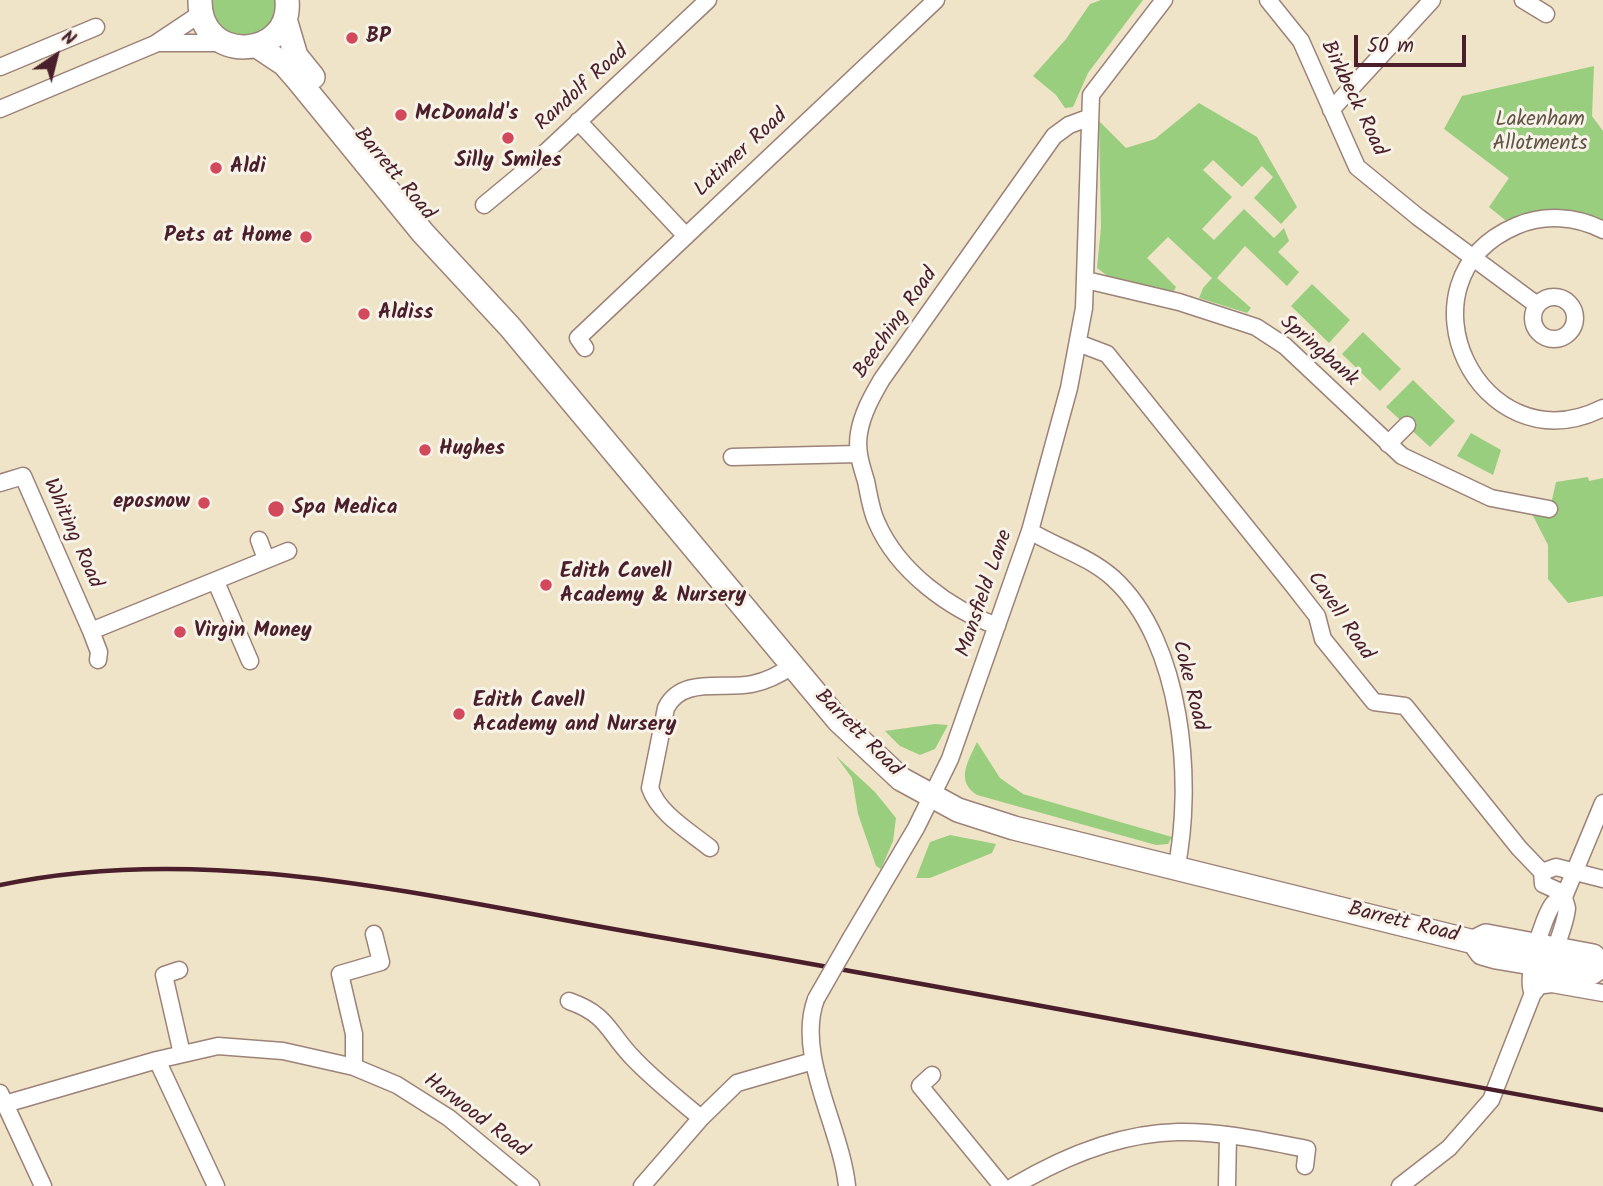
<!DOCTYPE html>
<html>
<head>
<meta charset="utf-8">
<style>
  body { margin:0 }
  #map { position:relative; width:1603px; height:1186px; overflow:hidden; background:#efe4c7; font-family:Kalam,sans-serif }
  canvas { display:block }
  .north { position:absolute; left:21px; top:21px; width:70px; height:70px; -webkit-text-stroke:5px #f7f3e8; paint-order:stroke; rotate:35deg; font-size:19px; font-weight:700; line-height:28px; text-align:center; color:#4a1f2b }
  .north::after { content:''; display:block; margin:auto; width:24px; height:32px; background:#4a1f2b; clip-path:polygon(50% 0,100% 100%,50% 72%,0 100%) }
  .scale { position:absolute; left:1354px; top:35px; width:112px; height:32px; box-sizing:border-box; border:4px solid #4a1f2b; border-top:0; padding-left:9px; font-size:21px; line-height:24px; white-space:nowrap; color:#4a1f2b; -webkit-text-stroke:5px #f7f3e8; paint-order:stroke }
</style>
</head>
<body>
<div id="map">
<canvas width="1603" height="1186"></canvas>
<div class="north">N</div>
<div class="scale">50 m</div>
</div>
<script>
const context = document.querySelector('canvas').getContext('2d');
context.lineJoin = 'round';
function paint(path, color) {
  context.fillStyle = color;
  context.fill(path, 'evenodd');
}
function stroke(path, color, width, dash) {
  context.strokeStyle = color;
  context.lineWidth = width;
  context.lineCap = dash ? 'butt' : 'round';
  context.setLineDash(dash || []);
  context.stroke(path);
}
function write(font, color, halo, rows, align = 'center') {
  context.font = font + ' Kalam,sans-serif';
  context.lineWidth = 6;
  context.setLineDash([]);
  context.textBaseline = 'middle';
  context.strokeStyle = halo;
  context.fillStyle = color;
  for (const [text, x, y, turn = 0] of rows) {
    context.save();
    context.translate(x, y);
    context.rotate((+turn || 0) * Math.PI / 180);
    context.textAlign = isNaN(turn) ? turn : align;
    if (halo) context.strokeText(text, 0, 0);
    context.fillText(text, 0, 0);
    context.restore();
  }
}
const green = new Path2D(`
  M 210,0 L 277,0 L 275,15 L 262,34 L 234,38 L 214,24 Z
  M 1101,0 L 1143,0 L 1088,73 L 1073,107 L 1065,108 L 1056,95 L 1033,76 L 1066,39 L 1090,4 Z
  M 1594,66 L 1592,116 L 1603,131 L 1603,224 L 1510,224 L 1489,207 L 1509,178 L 1444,129 L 1462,96 Z
  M 1199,103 L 1257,137 L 1297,207 L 1281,224 L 1254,198 L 1273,177 L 1262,166 L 1242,187 L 1213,160 L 1203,170 L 1232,197 L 1202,229 L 1214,240 L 1244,209 L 1274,238 L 1284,228 L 1289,241 L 1278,252 L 1299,272 L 1287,286 L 1245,246 L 1217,278 L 1251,308 L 1247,313 L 1199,298 L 1203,288 L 1212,278 L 1168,237 L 1147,258 L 1176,287 L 1173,293 L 1109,277 L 1097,268 L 1101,227 L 1099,121 L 1126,148 L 1155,139 Z
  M 1312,284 L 1350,320 L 1329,343 L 1291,306 Z
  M 1363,332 L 1401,369 L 1380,391 L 1342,354 Z
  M 1413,380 L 1455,421 L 1430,447 L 1386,407 Z
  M 1471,433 L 1501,450 L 1493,475 L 1457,456 Z
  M 1588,477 L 1589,481 L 1603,478 L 1603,596 L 1568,603 L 1548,579 L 1548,545 L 1532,514 L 1549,513 L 1556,482 Z
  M 935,724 L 948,725 L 935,749 L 920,755 L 900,746 L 885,731 Z
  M 977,742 L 1000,778 L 1023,794 L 1172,837 L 1168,844 L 1156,845 L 977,795 C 955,781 968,761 977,742 Z
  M 836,756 L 875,792 L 896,818 L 893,841 L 881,869 L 876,866 L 858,814 L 852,778 Z
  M 950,835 L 996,844 L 992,853 L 930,878 L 916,878 L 930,842 Z`);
const minor = new Path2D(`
  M 1268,0 L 1301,41 L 1357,167 L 1418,217 L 1537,305
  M 1523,0 L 1546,14
  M 161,43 L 221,43
  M 0,67 L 96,27
  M 0,109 L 155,44 L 200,14
  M 1331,110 L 1432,0
  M 578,121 L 686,236
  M 484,205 L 531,166 L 708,0
  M 1603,230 C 1576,216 1544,214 1516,226 C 1390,280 1479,470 1603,408
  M 1086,280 L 1179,302 L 1256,327 L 1285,346 L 1402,456 L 1491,498 L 1549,509
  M1533 318a21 21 0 1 1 42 0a21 21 0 1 1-42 0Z
  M 1078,343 L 1107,354 L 1292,584 L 1317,616 L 1323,639 L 1374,702 L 1405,706 L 1519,848 L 1542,872 L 1543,884 L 1565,894
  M 585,348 L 578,338 L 936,0
  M 1388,444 L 1407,425
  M 732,457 L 858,454
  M 0,483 L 23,476 L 91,631 L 288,551
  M 1030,531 C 1058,548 1088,556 1113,578 C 1183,642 1194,783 1176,870
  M 259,540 L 266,559
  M 216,582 L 250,661
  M 997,626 C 949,609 898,571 877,523 C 871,511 869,495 866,481 C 861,465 856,450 859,433 C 862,414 872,396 882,379 L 1054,136 L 1069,125 L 1088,118
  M 91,631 L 99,652 L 98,660
  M 710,848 C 689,831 659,814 650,788 L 666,708 C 682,676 723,690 752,684 C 767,681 779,675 792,666
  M 1542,872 L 1556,867 L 1603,879
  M 851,938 L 916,828 L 950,759 L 1030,531 L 1069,388 L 1084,308 L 1091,95 L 1164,0
  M 179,970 L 164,975 L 182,1054
  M 1544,985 L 1552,984 L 1603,993
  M 1533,993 C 1524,980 1543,915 1554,903 C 1555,901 1562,898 1564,897
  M 816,999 C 795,1055 841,1127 847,1186
  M 569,1001 C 609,1015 608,1033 634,1059 C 654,1080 678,1099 701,1118
  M 157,1060 L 216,1186
  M 354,1067 L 354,1034 L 340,974 L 381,962 L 374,934
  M 932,1075 L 920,1086 L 1002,1186
  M 0,1093 L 43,1186
  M 5,1104 L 157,1060 L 218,1046 L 283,1051 L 354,1067 L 397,1085 L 449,1118 L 531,1186
  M 642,1186 L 701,1118 L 737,1083 L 813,1061
  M 1014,1186 C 1063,1157 1120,1133 1178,1132 C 1221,1131 1265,1141 1307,1149 L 1305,1166
  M 1227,1186 L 1228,1135
  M 1400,1186 L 1449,1148 L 1491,1100 L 1533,993 C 1543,988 1566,922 1567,908 C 1567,907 1564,899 1564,897 L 1603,803`);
const highway = new Path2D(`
  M 200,0 C 199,66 293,59 287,0
  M 285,19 L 296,56 L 313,77
  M 257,46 L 284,64 L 298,80 L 423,233 L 510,327 L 838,720 L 901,779 L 958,810 L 1014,828 L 1474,942 L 1486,936 L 1593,956 L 1603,966
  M 1474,942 L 1482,953 L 1496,957 L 1591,973 L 1601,966`);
const rail = new Path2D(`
  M 0,885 C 212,840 437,899 647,935 C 966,990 1284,1052 1603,1110`);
const minorBridge = new Path2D(`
  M 816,999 L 851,938`);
const markers = [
  [352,38,7,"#d1495b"],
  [401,115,7,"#d1495b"],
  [508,138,7,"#d1495b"],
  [216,168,7,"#d1495b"],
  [306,237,7,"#d1495b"],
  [364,314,7,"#d1495b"],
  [425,450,7,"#d1495b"],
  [204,503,7,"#d1495b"],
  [276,509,9,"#d1495b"],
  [546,585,7,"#d1495b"],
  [180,632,7,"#d1495b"],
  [459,714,7,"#d1495b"]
];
const poiNames = [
  ["BP",366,38],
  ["McDonald's",415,115],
  ["Silly Smiles",508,162,"center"],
  ["Aldi",230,168],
  ["Pets at Home",292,237,"right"],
  ["Aldiss",378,314],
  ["Hughes",439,450],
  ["eposnow",190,503,"right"],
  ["Spa Medica",292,509],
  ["Edith Cavell",560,573],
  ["Academy & Nursery",560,597],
  ["Virgin Money",194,632],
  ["Edith Cavell",473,702],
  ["Academy and Nursery",473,726]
];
const streetNames = [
  ["Randolf Road",583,89,-42],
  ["Birkbeck Road",1352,99,64],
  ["Latimer Road",742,154,-43],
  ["Barrett Road",393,175,50],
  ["Beeching Road",897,324,-55],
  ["Springbank",1318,352,41],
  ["Whiting Road",71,534,66],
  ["Mansfield Lane",986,594,-71],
  ["Cavell Road",1339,617,56],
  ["Coke Road",1188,686,76],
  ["Barrett Road",857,734,45],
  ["Barrett Road",1403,924,14],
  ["Harwood Road",475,1117,37]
];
const parkNames = [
  ["Lakenham",1540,121],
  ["Allotments",1540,145]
];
paint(green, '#9ace7f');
stroke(minor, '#9c8279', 19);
stroke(highway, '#9c8279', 26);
stroke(minor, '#fff', 16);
stroke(highway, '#fff', 23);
stroke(rail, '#4a1f2b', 4.5);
stroke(minorBridge, '#9c8279', 19, []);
stroke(minorBridge, '#fff', 16);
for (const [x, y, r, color] of markers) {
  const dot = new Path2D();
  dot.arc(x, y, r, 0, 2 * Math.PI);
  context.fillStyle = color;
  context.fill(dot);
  stroke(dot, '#f7f3e8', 2.5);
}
write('bold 21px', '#4a1f2b', '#f7f3e8', poiNames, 'left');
write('21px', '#4a1f2b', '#f7f3e8', streetNames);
write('21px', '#625444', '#f7f3e8', parkNames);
</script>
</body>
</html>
